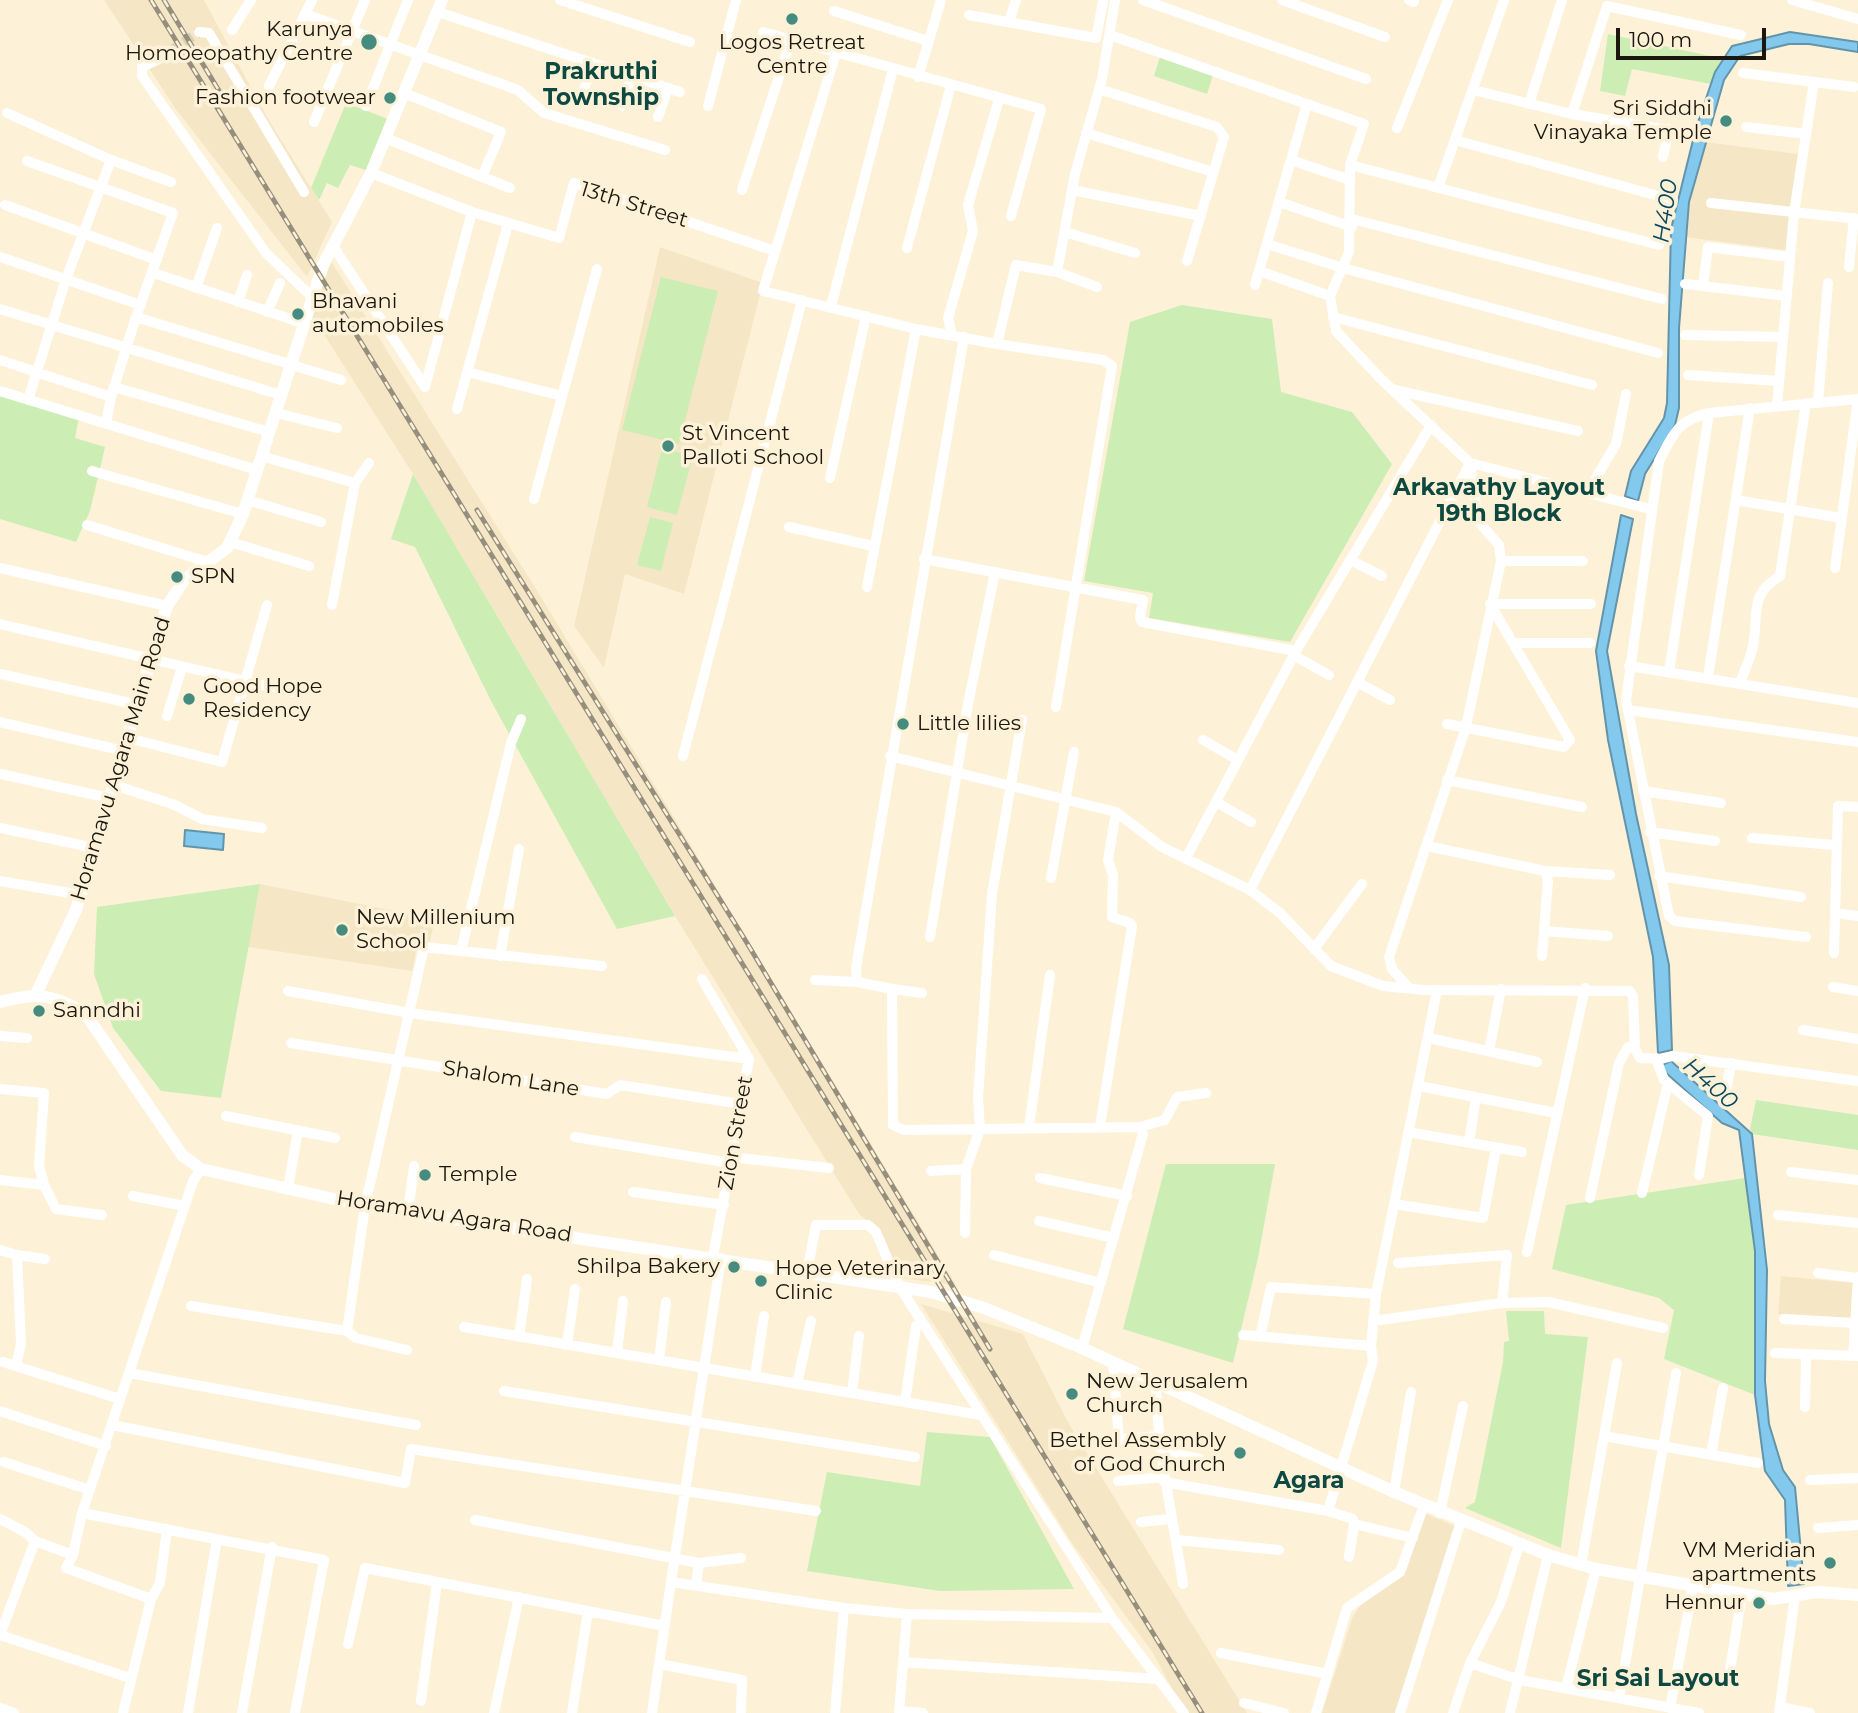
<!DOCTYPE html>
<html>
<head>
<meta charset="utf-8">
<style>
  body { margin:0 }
  #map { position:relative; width:1858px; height:1713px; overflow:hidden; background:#fdf2d8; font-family:Montserrat,sans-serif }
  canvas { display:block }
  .scale { position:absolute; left:1616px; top:28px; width:150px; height:32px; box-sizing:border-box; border:4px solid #1b170e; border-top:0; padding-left:9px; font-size:21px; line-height:24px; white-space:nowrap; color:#1b170e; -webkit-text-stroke:5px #fdf2d8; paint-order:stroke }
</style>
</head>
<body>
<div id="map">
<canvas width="1858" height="1713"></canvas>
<div class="scale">100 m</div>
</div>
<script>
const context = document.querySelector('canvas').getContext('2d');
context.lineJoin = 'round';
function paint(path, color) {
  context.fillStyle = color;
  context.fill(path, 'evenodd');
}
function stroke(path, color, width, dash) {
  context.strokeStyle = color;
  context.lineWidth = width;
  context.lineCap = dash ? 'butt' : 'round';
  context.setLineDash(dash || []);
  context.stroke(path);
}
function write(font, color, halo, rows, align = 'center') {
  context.font = font + ' Montserrat,sans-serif';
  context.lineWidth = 7;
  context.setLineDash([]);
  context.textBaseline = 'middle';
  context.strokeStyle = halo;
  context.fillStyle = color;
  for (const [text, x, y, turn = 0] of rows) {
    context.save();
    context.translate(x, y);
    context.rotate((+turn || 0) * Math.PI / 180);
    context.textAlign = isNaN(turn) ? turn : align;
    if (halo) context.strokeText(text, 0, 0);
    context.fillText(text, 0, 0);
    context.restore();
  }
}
const built = new Path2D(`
  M 104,0 L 204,0 L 267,117 L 332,222 L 307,277 L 177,111 Z
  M 1705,142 L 1798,154 L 1786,250 L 1685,237 L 1689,202 Z
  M 660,247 L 763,283 L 684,594 L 625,574 L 604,668 L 574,626 Z
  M 331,261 L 541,597 L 956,1285 L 900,1278 L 880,1231 L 859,1214 L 675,916 L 413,474 L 312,316 Z
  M 260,884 L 435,919 L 429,944 L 418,942 L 412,971 L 248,947 Z
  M 1781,1276 L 1854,1283 L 1851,1320 L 1778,1314 Z
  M 921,1304 L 1023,1334 L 1069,1424 L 1247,1713 L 1185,1713 L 1153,1653 L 1074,1546 Z
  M 1424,1513 L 1455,1526 L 1395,1713 L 1322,1713 L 1353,1616 L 1360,1606 L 1406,1572 Z`);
const green = new Path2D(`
  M 1608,34 L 1724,59 L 1711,84 L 1632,69 L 1625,96 L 1600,91 Z
  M 1160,57 L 1213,75 L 1207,94 L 1154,76 Z
  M 346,103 L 388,119 L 366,170 L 350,165 L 338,188 L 327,183 L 319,200 L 311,188 Z
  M 661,277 L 718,291 L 679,444 L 622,430 Z
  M 1182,305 L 1272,319 L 1281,392 L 1352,412 L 1392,464 L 1290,642 L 1149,618 L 1153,593 L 1084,581 L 1130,322 Z
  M 0,394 L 79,417 L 75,438 L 105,447 L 90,511 L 76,542 L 0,519 Z
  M 662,448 L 693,456 L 677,515 L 647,507 Z
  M 413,474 L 675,916 L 617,929 L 491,701 L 415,547 L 391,539 Z
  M 650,517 L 673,523 L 661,571 L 637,565 Z
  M 260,884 L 221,1098 L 161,1091 L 113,1028 L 94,974 L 97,907 Z
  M 1756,1100 L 1858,1115 L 1858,1150 L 1752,1134 L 1750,1129 Z
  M 1166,1164 L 1275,1164 L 1258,1258 L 1233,1363 L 1123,1329 Z
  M 1745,1178 L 1755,1251 L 1755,1395 L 1664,1359 L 1674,1310 L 1659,1298 L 1552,1269 L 1566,1205 Z
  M 1506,1311 L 1544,1311 L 1545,1334 L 1588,1337 L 1561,1548 L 1465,1508 L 1475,1502 L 1503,1362 L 1504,1342 L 1509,1341 Z
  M 927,1432 L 990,1437 L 1074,1589 L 940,1591 L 807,1571 L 827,1472 L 920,1486 Z`);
const water = new Path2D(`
  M 1790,32 L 1858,42 L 1858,52 L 1809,44 L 1789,44 L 1740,56 L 1724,80 L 1689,202 L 1679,328 L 1679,408 L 1675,425 L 1645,474 L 1638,501 L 1625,496 L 1631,471 L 1664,418 L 1667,403 L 1671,229 L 1696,128 L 1715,72 L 1732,46 Z
  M 1621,515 L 1633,519 L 1607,651 L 1636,814 L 1669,965 L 1672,1050 L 1658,1053 L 1653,957 L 1608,740 L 1596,651 Z
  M 185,830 L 224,834 L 223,850 L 184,846 Z
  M 1671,1061 L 1752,1134 L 1767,1270 L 1765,1381 L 1769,1424 L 1783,1470 L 1795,1487 L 1804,1584 L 1788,1586 L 1785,1500 L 1765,1471 L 1755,1395 L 1755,1251 L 1739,1130 L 1722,1123 L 1665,1072 L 1662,1065 Z`);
const minorTunnel = new Path2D(`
  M 159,59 L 199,32`);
const minor = new Path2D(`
  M 560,0 L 690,42
  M 1143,0 L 1366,79
  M 1282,0 L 1385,37
  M 1409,0 L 1414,2
  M 1792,0 L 1858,19
  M 834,11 L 928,41
  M 438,12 L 680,92
  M 305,14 L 518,90 L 544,113 L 665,150
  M 969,15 L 1096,38 L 1103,2
  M 1009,22 L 1016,0
  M 232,30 L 251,0
  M 199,32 L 209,33 L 304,192
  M 763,32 L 1041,109 L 1011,216
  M 1110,35 L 1364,124 L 1350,165 L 1349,252 L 1330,296 L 1336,331 L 1381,379 L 1470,463 L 1650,509
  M 836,53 L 763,291 L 916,329 L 997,344 L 1016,265 L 1057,272 L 1097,287
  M 159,59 L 142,67 L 142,76 L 266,253 L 313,298
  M 1743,73 L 1854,87
  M 918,77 L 941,0
  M 269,86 L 312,0
  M 1099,89 L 1217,127 L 1224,137 L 1187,261
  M 1473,90 L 1572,114 L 1692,134
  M 404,93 L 501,132 L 482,177
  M 583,93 L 592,63
  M 1529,104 L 1562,0
  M 366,106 L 408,0
  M 622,106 L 631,76
  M 708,106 L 736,0
  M 7,113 L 111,160
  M 1572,114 L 1607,6 L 1741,35
  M 658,117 L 668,88
  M 314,122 L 365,0
  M 1746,127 L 1806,134
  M 1397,128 L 1448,0
  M 1086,133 L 1213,172
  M 385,138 L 510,188
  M 1455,140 L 1673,200
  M 1663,157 L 1669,129
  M 1291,160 L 1350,180
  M 27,161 L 173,213 L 136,317
  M 1350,165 L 1659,245
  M 371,173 L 472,212 L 559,238 L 574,183 L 775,251
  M 1438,188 L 1504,0
  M 742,190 L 791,40
  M 1072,190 L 1201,216
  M 1279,202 L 1352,227
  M 1711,203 L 1858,219
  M 5,205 L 157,260
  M 1352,219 L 1662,299
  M 1065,232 L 1135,253
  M 1267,244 L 1343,268 L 1658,353
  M 333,246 L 425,387 L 472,212
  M 907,248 L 951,85
  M 0,257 L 141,305
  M 1849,267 L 1854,218
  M 1259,271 L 1330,296
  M 1057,272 L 1075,174 L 1102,79 L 1115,0
  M 154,273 L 305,324
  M 1685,284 L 1787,296
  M 1255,285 L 1307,104
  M 1703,286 L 1708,247 L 1790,257
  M 196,288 L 217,228
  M 238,302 L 247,275
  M 831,306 L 893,69
  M 0,309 L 281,395
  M 267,312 L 280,283
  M 1333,317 L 1592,385
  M 952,335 L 948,318 L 973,231 L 968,205 L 999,99
  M 1685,335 L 1783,337
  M 964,337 L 856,968 L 857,982 L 892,989 L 893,1125 L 904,1130 L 1140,1127 L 1165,1120 L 1177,1097 L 1206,1093
  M 997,344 L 1103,360 L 1112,366 L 1056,707
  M 0,360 L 111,397
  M 467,372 L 562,396
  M 1688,375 L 1779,381
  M 114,387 L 269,432
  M 1395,390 L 1578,431
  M 0,391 L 257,470
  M 1858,399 L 1709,413 C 1678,420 1673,434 1659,461 L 1626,700 L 1628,710 L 1858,742
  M 28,400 L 66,279 L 111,160 L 171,182
  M 1818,402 L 1828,283
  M 1777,406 L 1794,213 L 1814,82
  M 457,409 L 508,224
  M 276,413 L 337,428
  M 106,424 L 111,397 L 136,317 L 341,380
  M 261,456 L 355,483
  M 92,471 L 243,514
  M 830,478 L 866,316
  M 1588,491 L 1616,444 L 1626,394
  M 534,499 L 597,269
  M 247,500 L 321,522
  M 1736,500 L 1841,518
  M 87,525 L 208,562
  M 789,527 L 873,546
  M 230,542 L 309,566
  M 924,559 L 1143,600 L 1140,617 L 1142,622 L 1296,651
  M 1350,560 L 1382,576
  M 1501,561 L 1583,561
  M 0,568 L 167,606
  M 1835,568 L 1858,399
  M 867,587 L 916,329
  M 1490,604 L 1591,604
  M 332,605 L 355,483 L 369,463
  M 0,624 L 293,692
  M 1514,643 L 1590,643
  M 1293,655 L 1329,675
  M 1629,666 L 1858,703
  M 1669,672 L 1709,413
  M 0,674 L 139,705
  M 1708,677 L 1750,408
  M 1357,682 L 1390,700
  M 1740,683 C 1744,671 1751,658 1753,646 C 1759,615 1748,595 1780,576 L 1806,403
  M 1628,710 L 1669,916 L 1675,921 L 1806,937
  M 167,716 L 182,667
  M 0,722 L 124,751
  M 1447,724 L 1564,747 L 1570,740 L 1490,604
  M 128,738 L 222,762 L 267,605
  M 1203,740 L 1238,760
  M 683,756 L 802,300
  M 890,756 L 1116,812 L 1162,847 L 1250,890 L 1280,913 L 1331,966 L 1383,986 L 1424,990 L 1630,991 L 1633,997 L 1635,1049 L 1640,1058 L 1661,1059 L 1673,1056 L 1858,1081
  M 0,774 L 109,798
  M 1447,780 L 1582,807
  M 114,785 L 175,805 L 202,819 L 262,828
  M 1643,791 L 1721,803
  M 1216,802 L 1251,822
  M 0,828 L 95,848
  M 1650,832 L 1715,841
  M 1752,838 L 1834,845
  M 1427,846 L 1545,871 L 1548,881 L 1542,956
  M 1186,858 L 1296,651 L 1431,425
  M 1545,871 L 1610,875
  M 1659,876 L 1801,897
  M 1051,878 L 1074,752
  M 0,881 L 81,895
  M 1250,890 L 1470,463
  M 1835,913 L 1858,916
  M 1544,931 L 1608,936
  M 930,937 L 968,704 L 995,572
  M 1314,949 L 1362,884
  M 461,951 L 511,743 L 521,719
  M 1834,953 L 1838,806 L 1858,807
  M 500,956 L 519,849
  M 702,979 L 749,1059 L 713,1257
  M 815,980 L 857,982
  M 1833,987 L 1858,991
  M 1409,988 L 1392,969 L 1389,957 L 1466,727 L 1501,561 L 1499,545 L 1478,521 L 1470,463
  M 892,989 L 922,993
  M 288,991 L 410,1013 L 749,1059
  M 1803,1030 L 1858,1039
  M 0,1036 L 27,1038
  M 1429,1038 L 1537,1062
  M 291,1043 L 607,1094 L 620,1085 L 741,1104
  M 1489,1051 L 1501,989
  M 1656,1058 L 1664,1080 L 1708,1116 L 1699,1175
  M 1419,1086 L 1556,1113
  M 0,1089 L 44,1093 L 39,1166 L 44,1185
  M 1724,1102 L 1731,1063
  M 226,1116 L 335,1138
  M 1100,1126 L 1132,926 L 1130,923 L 1112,917 L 1113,875 L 1108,860 L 1116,812
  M 1029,1127 L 1050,975
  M 1408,1132 L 1522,1152
  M 575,1137 L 730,1163
  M 1469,1143 L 1476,1097
  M 731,1157 L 829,1168
  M 931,1171 L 966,1169
  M 1791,1172 L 1858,1180
  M 1040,1178 L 1127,1196
  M 0,1180 L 44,1185 L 56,1209 L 102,1215
  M 288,1189 L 298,1130
  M 633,1192 L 724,1205
  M 1642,1193 L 1668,1083
  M 133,1196 L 185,1206
  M 1590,1198 L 1619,1063 L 1628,1047 L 1635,1049
  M 1394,1204 L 1483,1218 L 1496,1148
  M 408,1212 L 414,1166
  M 1778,1215 L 1858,1223
  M 1039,1221 L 1114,1238
  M 965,1233 L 966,1169 L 980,1129 L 978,1097 L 992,894 L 1022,720
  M 0,1250 L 17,1255 L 21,1344 L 16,1366
  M 1527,1252 L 1585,988
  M 17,1255 L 45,1259
  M 994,1255 L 1101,1283
  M 721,1258 L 671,1582 L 844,1608 L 835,1713
  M 1398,1263 L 1507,1255 L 1502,1303
  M 807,1272 L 816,1225 L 868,1225 L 876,1232 L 899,1286 L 1112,1618 L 1184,1713
  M 1818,1273 L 1858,1278
  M 191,1306 L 347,1331 L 356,1338 L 407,1350
  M 1784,1319 L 1855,1323
  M 1373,1321 L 1502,1303 L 1548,1302 L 1663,1328
  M 464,1327 L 981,1415
  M 347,1331 L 365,1206 L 424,947 L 602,966
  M 1243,1335 L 1371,1346
  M 519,1337 L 527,1279
  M 1260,1337 L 1271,1287 L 1376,1294
  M 567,1345 L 575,1289
  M 1082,1348 L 1143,1134 L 1140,1127
  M 617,1353 L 623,1301
  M 1775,1353 L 1858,1356
  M 1853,1356 L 1858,1277
  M 659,1360 L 666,1302
  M 3,1362 L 120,1399
  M 1113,1362 L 1119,1440
  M 129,1373 L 416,1425
  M 755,1377 L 764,1316
  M 1156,1383 C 1157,1452 1173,1517 1183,1584
  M 797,1384 L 811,1321
  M 504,1391 L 915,1457
  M 852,1393 L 859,1336
  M 905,1402 L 916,1326
  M 1805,1407 L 1806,1355
  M 0,1411 L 106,1446
  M 112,1425 L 405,1483 L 411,1449 L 816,1511
  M 1604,1436 L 1758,1463
  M 1086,1443 L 1157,1436
  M 1162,1451 L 1200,1459
  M 1711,1455 L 1723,1388
  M 4,1462 L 90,1490
  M 1810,1480 L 1858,1478
  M 1118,1481 L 1164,1477
  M 1164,1482 L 1328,1511 L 1353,1519 L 1354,1524 L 1413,1538
  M 1394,1492 L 1411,1392
  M 1328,1511 L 1373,1361 L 1371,1346 L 1376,1294 L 1437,990
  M 82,1513 L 324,1560 L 295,1713
  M 1440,1513 L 1463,1406
  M 0,1519 L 25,1532 L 35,1541 L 73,1555 L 82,1513 L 193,1181 L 201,1169
  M 475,1520 L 699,1563 L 741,1558
  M 1141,1522 L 1171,1519
  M 1818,1528 L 1858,1525
  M 1177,1540 L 1279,1550
  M 35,1541 L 0,1635 L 130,1678
  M 73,1555 L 66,1568 L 151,1599
  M 1349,1557 L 1354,1524
  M 1581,1565 L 1617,1363
  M 696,1585 L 699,1563
  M 844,1608 L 907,1614 L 1112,1618
  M 348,1644 L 365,1568 L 665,1626
  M 1221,1653 L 1328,1674
  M 903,1662 L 1158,1679
  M 1470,1663 L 1520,1680 L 1699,1713
  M 659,1664 L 742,1680 L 741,1713
  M 1730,1670 L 1742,1594
  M 1566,1688 L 1596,1569
  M 1619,1698 L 1676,1373
  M 421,1701 L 437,1582
  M 1244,1703 L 1284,1713
  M 1780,1707 L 1810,1713
  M 0,1708 L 14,1713
  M 1670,1708 L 1693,1587
  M 899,1711 L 923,1713
  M 123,1713 L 151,1599 L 160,1583 L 167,1529
  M 188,1713 L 217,1539
  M 242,1713 L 272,1547
  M 494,1713 L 519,1597
  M 572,1713 L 588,1611
  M 652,1713 L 671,1582
  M 899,1713 L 907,1614
  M 1316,1713 L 1347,1608 L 1400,1572 L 1424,1505
  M 1400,1713 L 1461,1521
  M 1453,1713 L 1470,1663 L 1501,1602 L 1519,1545
  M 1510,1713 L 1548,1555
  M 1779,1713 L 1795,1596`);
const tertiary = new Path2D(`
  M 35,996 L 76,910 L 167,606 L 185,579 L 227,548 L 243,514 L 323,265 L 371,173 L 442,0
  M 0,1002 C 35,992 53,994 85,1013 L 182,1155 L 201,1169 L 365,1206 L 931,1292 L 984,1308 L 1082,1348 L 1394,1492 L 1548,1555 L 1596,1569 L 1773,1599 L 1817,1592 L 1858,1595`);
const rail = new Path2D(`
  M 151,0 L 1202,1713
  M 164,0 L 224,99
  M 477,510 L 744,938 L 990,1349`);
const markers = [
  [792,19,7,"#468b7f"],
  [369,42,9,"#468b7f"],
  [390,98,7,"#468b7f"],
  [1726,121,7,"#468b7f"],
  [298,314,7,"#468b7f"],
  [668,446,7,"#468b7f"],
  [177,577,7,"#468b7f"],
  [189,699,7,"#468b7f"],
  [903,724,7,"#468b7f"],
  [342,930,7,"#468b7f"],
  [39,1011,7,"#468b7f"],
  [425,1175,7,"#468b7f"],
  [734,1267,7,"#468b7f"],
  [761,1281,7,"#468b7f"],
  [1072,1394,7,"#468b7f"],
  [1240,1453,7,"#468b7f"],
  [1830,1563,7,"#468b7f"],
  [1759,1603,7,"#468b7f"]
];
const poiNames = [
  ["Karunya",353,30,"right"],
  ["Homoeopathy Centre",353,54,"right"],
  ["Logos Retreat",792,43,"center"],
  ["Centre",792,67,"center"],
  ["Fashion footwear",376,98,"right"],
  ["Sri Siddhi",1712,109,"right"],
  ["Vinayaka Temple",1712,133,"right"],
  ["Bhavani",312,302],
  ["automobiles",312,326],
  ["St Vincent",682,434],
  ["Palloti School",682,458],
  ["SPN",191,577],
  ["Good Hope",203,687],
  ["Residency",203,711],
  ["Little lilies",917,724],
  ["New Millenium",356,918],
  ["School",356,942],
  ["Sanndhi",53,1011],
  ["Temple",439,1175],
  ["Shilpa Bakery",720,1267,"right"],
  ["Hope Veterinary",775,1269],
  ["Clinic",775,1293],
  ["New Jerusalem",1086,1382],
  ["Church",1086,1406],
  ["Bethel Assembly",1226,1441,"right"],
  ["of God Church",1226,1465,"right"],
  ["VM Meridian",1816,1551,"right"],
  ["apartments",1816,1575,"right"],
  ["Hennur",1745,1603,"right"]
];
const streetNames = [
  ["13th Street",634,205,17],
  ["Horamavu Agara Main Road",121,759,-73],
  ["Shalom Lane",511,1079,9],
  ["Zion Street",736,1133,-80],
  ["Horamavu Agara Road",454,1217,9]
];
const neighbourhoodNames = [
  ["Prakruthi",601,72],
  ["Township",601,98],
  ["Arkavathy Layout",1499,488],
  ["19th Block",1499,514],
  ["Agara",1309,1481],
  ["Sri Sai Layout",1658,1679]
];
const waterNames = [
  ["H400",1666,211,-82],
  ["H400",1710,1084,42]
];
paint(built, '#f5e7c6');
paint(green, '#ccedb4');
paint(water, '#83c9ed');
stroke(water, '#6494aa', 2);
stroke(minorTunnel, '#dbd1ba', 10, [10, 5]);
stroke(minor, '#fff', 10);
stroke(tertiary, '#fff', 12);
stroke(rail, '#978f7d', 5);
stroke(rail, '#fdf2d8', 2.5, [8]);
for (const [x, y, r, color] of markers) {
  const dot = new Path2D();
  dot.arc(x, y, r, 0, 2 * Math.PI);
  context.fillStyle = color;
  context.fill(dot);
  stroke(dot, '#fdf2d8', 2.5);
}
write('21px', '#1b170e', '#fdf2d8', poiNames, 'left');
write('21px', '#1b170e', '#fdf2d8', streetNames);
write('bold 23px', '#0d4941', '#fdf2d8', neighbourhoodNames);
write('italic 23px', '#0a465e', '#fdf2d8', waterNames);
</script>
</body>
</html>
